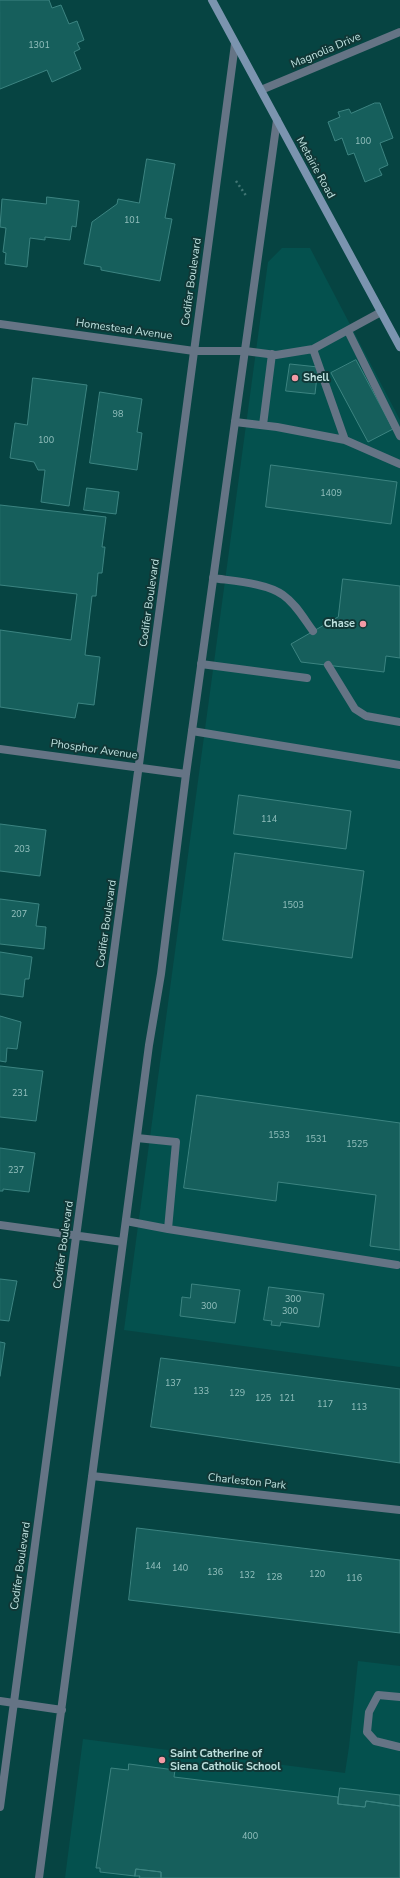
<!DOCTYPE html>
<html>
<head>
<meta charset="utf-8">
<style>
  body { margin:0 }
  canvas { display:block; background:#064442 }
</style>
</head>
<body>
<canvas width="400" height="1878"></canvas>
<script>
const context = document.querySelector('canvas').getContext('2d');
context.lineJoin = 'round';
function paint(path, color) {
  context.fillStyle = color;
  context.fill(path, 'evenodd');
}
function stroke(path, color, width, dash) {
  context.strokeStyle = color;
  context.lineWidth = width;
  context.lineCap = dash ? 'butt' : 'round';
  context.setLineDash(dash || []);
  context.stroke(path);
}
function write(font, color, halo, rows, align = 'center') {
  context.font = font + ' "Nunito Sans",sans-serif';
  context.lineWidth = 4;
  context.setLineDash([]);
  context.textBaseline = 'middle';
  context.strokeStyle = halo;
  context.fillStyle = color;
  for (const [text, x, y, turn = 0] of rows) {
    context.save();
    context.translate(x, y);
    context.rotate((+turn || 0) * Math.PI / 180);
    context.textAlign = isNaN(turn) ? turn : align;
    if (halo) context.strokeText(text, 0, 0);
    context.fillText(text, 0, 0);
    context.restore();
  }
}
const built = new Path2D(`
  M 282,248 L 310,248 L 400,420 L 400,1367 L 124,1330 L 268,262 Z
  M 358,1661 L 400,1666 L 400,1878 L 65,1878 L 83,1739 L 345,1773 L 349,1747 Z`);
const building = new Path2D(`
  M 0,0 L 49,0 L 52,8 L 61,5 L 69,24 L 77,21 L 84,40 L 77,43 L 80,49 L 74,52 L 81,69 L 52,82 L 47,70 L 0,89 Z
  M 375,103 L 380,103 L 393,138 L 380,143 L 388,165 L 379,169 L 382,175 L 365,182 L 354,153 L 348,155 L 342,138 L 335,141 L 328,122 L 340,117 L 338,112 L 349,109 L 351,113 Z
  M 147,159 L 175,164 L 165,218 L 172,219 L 160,281 L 101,270 L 101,267 L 84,264 L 92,222 L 117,204 L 118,199 L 139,203 Z
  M 47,197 L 79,201 L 76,227 L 72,226 L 70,240 L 45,237 L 45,240 L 30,238 L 27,267 L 5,264 L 6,253 L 3,252 L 6,228 L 0,227 L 2,199 L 46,204 Z
  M 356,360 L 393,429 L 368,442 L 331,373 Z
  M 290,364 L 318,367 L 315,394 L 286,391 Z
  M 33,378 L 87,385 L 69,506 L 41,502 L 45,470 L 38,470 L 34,462 L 10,458 L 15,423 L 27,425 Z
  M 100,392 L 142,399 L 137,432 L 142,433 L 137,470 L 90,463 Z
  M 271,465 L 397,482 L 391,524 L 266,507 Z
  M 87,488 L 119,492 L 116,514 L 84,510 Z
  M 0,505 L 106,517 L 102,547 L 105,547 L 102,573 L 98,573 L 96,596 L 92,596 L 85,655 L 100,657 L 94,705 L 78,703 L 75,718 L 0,707 L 0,630 L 71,640 L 77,594 L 0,585 Z
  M 343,579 L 400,586 L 400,658 L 386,656 L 384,672 L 301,662 L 291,644 L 338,617 Z
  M 239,795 L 351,811 L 346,849 L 234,834 Z
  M 0,824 L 46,830 L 40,876 L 0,871 Z
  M 235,853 L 364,871 L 352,958 L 223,940 Z
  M 0,899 L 39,904 L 36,926 L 46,927 L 44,949 L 0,944 Z
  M 0,952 L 32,957 L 29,979 L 25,979 L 23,997 L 0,994 Z
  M 0,1016 L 21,1022 L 17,1049 L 7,1048 L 6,1062 L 0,1061 Z
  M 0,1066 L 43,1071 L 36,1121 L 0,1117 Z
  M 197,1095 L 400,1123 L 400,1250 L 370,1246 L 376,1195 L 278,1182 L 276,1201 L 184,1188 Z
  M 0,1148 L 35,1153 L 29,1192 L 3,1189 L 3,1191 L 0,1191 Z
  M 0,1279 L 17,1281 L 9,1321 L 0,1320 Z
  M 192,1284 L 240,1290 L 235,1323 L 180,1316 L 182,1297 L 190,1298 Z
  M 269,1287 L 324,1294 L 319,1327 L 281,1322 L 280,1326 L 271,1325 L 272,1321 L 264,1320 Z
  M 0,1342 L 5,1343 L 0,1376 Z
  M 161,1358 L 400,1389 L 400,1463 L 151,1427 Z
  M 137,1528 L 400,1560 L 400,1633 L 129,1600 Z
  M 129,1764 L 175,1770 L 174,1777 L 338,1797 L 338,1804 L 365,1807 L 366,1801 L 400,1806 L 400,1878 L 161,1878 L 161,1872 L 136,1869 L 135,1876 L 100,1872 L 100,1868 L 96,1868 L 111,1768 L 128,1770 Z
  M 340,1788 L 400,1795 L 400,1806 L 366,1801 L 365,1807 L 338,1804 Z
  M 136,1869 L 161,1872 L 161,1878 L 139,1878 L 140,1876 L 135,1876 Z`);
const path = new Path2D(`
  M 236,181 L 247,197`);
const lane = new Path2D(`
  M 348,331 L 400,436
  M 313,349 L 345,440 L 400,464
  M 245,351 L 276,355 L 313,349 L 381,312
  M 235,422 L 277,427 L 345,440
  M 263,425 L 272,354
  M 213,578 C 233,581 267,583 283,595 C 296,604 304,619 313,631
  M 201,664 L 307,678
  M 328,665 L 355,709 L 366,716 L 400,722
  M 192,731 L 400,765
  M 137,1138 L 176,1142 L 168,1229
  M 126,1221 L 168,1229 L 397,1265
  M 400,1697 L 378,1695 L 369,1712 L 367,1732 L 375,1741 L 400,1747`);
const street = new Path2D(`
  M 261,90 L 400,32
  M 0,324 L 194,351 L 245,351
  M 0,749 L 186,774
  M 0,1225 L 123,1242
  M 92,1476 L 400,1510
  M 0,1701 L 62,1710
  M 0,1807 L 235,44
  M 39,1878 L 149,1045 L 161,974 L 186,774 L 277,120`);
const secondary = new Path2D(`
  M 212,0 L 400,347`);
const markers = [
  [295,378,4,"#f49aa5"],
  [363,624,4,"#f49aa5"],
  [162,1760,4,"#f49aa5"]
];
const numberNames = [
  ["1301",39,46],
  ["100",363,142],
  ["101",132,221],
  ["98",118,415],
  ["100",46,441],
  ["1409",331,494],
  ["114",269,820],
  ["203",22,850],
  ["1503",293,906],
  ["207",19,915],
  ["231",20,1094],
  ["1533",279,1136],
  ["1531",316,1140],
  ["1525",357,1145],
  ["237",16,1171],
  ["300",293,1300],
  ["300",209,1307],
  ["300",290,1312],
  ["137",173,1384],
  ["133",201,1392],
  ["129",237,1394],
  ["125",263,1399],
  ["121",287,1399],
  ["117",325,1405],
  ["113",359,1408],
  ["144",153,1567],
  ["140",180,1569],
  ["136",215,1573],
  ["120",317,1575],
  ["132",247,1576],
  ["128",274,1578],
  ["116",354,1579],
  ["400",250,1837]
];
const streetNames = [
  ["Magnolia Drive",326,51,-23],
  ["Metairie Road",315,168,61],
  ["Codifer Boulevard",192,282,-82],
  ["Homestead Avenue",124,330,8],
  ["Codifer Boulevard",150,603,-82],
  ["Phosphor Avenue",94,750,8],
  ["Codifer Boulevard",107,924,-82],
  ["Codifer Boulevard",64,1245,-82],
  ["Charleston Park",247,1482,6],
  ["Codifer Boulevard",21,1566,-82]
];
const poiNames = [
  ["Shell",303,378],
  ["Chase",355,624,"right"],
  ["Saint Catherine of",170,1754],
  ["Siena Catholic School",170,1767]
];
paint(built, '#04514e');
paint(building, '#165f5c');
stroke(building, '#3c8481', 1);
stroke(path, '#417674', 2.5, [2, 3]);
stroke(lane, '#657485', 8);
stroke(street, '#657485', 8);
stroke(secondary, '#7b94af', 8);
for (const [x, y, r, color] of markers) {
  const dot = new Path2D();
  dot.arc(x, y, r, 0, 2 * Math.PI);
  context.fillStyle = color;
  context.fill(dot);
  stroke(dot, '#103736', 1.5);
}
write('9px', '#94c0be', null, numberNames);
write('11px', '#bee0de', '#103736', streetNames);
write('bold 11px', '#bee0de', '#103736', poiNames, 'left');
</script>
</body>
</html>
